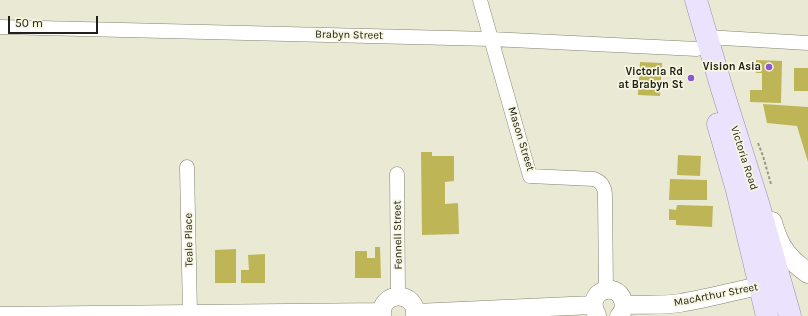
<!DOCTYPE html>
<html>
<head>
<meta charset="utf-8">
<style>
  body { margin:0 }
  #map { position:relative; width:808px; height:316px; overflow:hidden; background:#eae9d4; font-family:Karla,sans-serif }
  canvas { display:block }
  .scale { position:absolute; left:8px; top:16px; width:90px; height:18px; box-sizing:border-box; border:2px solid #212119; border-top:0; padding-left:5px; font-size:12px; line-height:14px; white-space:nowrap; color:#212119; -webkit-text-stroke:3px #f7f6e1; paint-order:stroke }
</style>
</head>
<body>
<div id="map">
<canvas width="808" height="316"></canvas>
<div class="scale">50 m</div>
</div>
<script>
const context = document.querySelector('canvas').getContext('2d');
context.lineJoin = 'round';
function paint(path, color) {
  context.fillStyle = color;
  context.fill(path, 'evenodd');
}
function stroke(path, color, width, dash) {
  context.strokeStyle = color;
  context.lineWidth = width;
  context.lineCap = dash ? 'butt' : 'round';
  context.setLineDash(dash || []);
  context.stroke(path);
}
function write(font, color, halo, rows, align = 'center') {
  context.font = font + ' Karla,sans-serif';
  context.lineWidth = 3.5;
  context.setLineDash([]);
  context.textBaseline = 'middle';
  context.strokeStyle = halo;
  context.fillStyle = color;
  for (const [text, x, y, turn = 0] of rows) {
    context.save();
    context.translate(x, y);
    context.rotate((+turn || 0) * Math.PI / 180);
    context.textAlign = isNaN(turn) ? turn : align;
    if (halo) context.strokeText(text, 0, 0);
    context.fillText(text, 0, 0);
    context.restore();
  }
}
const building = new Path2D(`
  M 756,60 L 782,61 L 781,103 L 750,102 L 750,90 L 762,90 L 762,73 L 756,73 Z
  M 640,62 L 662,63 L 660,96 L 638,95 Z
  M 794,68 L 808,68 L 808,91 L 794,91 Z
  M 763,104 L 808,107 L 808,162 L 797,126 L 767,123 Z
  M 421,152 L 432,152 L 432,156 L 454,156 L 454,181 L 445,182 L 445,204 L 458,203 L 459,234 L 422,235 Z
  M 678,155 L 701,156 L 700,176 L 677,175 Z
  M 670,179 L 707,180 L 707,200 L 669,200 Z
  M 677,205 L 713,206 L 712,227 L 676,225 L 676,220 L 669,220 L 669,209 L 676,210 Z
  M 375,247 L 380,247 L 381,278 L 355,278 L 355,251 L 367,251 L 367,258 L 375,258 Z
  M 236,249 L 236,283 L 215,283 L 215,250 Z
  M 265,254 L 265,283 L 241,283 L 241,270 L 249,270 L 248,255 Z`);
const path = new Path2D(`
  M 758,143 L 763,156 L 771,184`);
const minor = new Path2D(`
  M 480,0 L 530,176 L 594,179 C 602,182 605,187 605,196 L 606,290
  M 0,27 L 491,39 L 697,49
  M 706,37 L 808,43
  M 187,167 L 190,314
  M 397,174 L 398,296`);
const tertiary = new Path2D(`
  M 624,305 C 643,304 662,306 680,303 C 707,299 733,291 760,286
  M 416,313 L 593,305
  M 597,315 C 583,292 617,279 623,301 C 625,307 623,312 619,316
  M 0,316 L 382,312
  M 382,316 C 379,290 418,290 415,316`);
const secondary = new Path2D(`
  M 772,222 C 773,227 775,232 777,237 C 782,251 795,264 808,273`);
const primary = new Path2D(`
  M 696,0 L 722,89 L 758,203 L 790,316
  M 718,124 L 737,190 L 767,316`);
const markers = [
  [769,67,4,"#8a59d1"],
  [691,78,4,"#8a59d1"]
];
const streetNames = [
  ["Brabyn Street",349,35,1],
  ["Mason Street",521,139,73],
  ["Victoria Road",744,158,72],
  ["Fennell Street",398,235,-91],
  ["Teale Place",189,240,-91],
  ["MacArthur Street",716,295,-11]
];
const poiNames = [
  ["Vision Asia",761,67],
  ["Victoria Rd",683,72],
  ["at Brabyn St",683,85]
];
paint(building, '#beb557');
stroke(minor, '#848370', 15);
stroke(tertiary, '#848370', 19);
stroke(secondary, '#848370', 21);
stroke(primary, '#9b91ae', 23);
stroke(path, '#999989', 2, [3, 2]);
stroke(minor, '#fff', 14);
stroke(tertiary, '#fff', 18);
stroke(secondary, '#fff', 20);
stroke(primary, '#ebe2fe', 22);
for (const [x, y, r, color] of markers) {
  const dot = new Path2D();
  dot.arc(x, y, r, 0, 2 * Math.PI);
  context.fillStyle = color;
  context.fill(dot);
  stroke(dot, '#f7f6e1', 1.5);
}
write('11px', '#212119', '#f7f6e1', streetNames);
write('bold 11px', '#212119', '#f7f6e1', poiNames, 'right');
</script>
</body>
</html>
